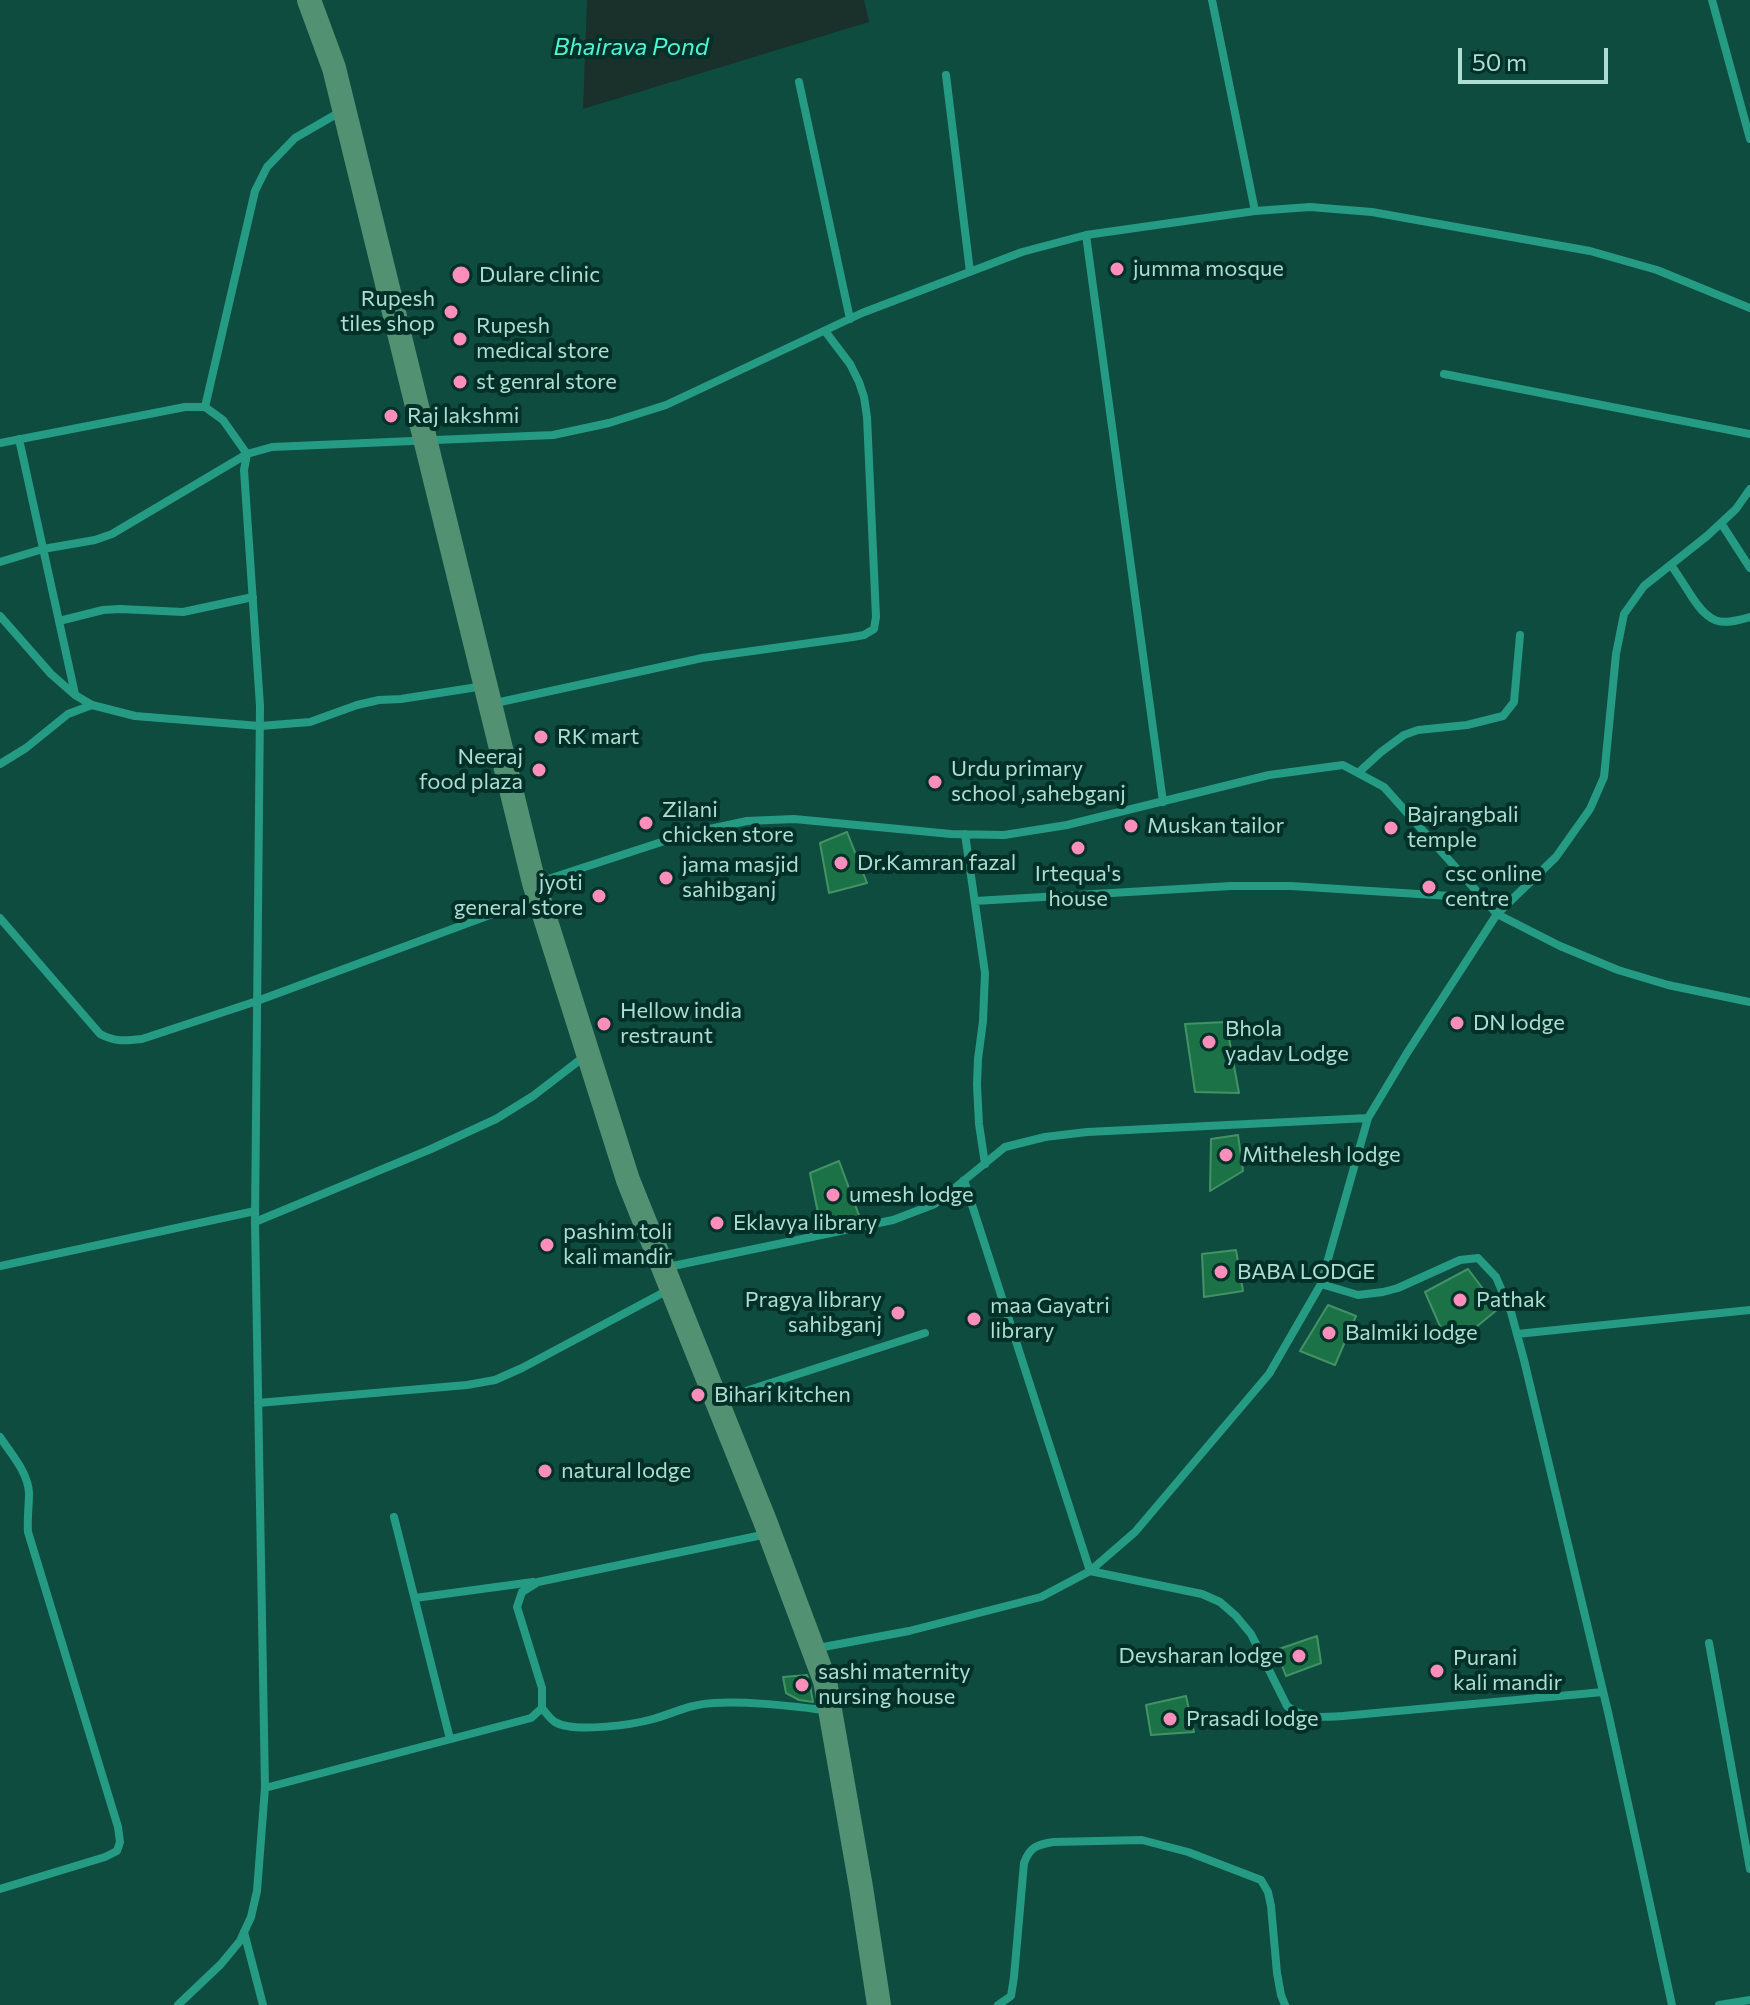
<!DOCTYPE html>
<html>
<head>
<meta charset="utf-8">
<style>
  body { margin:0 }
  #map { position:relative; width:1750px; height:2005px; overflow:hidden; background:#0e4c40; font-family:Commissioner,sans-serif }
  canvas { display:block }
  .scale { position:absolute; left:1458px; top:48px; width:150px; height:36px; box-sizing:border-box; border:4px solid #aeded1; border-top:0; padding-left:10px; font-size:24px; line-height:28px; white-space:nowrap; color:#aeded1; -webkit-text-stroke:6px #003027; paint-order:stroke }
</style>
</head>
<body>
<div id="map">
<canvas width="1750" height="2005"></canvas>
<div class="scale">50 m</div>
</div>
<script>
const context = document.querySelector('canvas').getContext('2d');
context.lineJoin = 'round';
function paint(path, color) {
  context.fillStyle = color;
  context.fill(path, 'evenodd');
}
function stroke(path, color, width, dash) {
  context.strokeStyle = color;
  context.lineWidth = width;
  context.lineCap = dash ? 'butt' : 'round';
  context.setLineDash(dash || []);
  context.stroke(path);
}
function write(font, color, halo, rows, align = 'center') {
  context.font = font + ' Commissioner,sans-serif';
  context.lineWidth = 8;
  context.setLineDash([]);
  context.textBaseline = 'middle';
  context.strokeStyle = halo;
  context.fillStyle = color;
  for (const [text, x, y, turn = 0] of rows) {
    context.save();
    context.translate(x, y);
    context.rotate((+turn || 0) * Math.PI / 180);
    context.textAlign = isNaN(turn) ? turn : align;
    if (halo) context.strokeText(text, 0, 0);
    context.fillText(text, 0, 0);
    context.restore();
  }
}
const water = new Path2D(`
  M 587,0 L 864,0 L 869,22 L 583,109 Z`);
const building = new Path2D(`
  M 847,832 L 867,883 L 829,893 L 820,843 Z
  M 1226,1022 L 1239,1093 L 1195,1092 L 1185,1024 Z
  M 1238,1135 L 1243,1171 L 1210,1191 L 1211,1139 Z
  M 839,1161 L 860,1218 L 820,1223 L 810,1173 Z
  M 1236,1250 L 1243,1291 L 1204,1297 L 1202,1254 Z
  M 1468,1269 L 1498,1309 L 1464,1337 L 1443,1333 L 1425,1292 Z
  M 1328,1305 L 1356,1316 L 1335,1365 L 1300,1351 Z
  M 1317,1636 L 1321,1663 L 1286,1676 L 1276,1650 Z
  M 807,1675 L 810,1685 L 813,1702 L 799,1700 L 786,1693 L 783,1677 Z
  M 1186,1696 L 1194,1732 L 1151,1735 L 1146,1705 Z`);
const street = new Path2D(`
  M 1212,0 L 1255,211
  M 1712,0 L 1750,139
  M 946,75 L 970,272
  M 799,82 L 850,319
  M 1086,235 L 1163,802
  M 1444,374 L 1750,434
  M 205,407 L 255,191 L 267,167 L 295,138 L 340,112
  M 19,439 L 75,694
  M 0,443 L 185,407 L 205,407 L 223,420 L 247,454 L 112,534 L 95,540 L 43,549 L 0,562
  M 1721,523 L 1750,568
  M 1671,565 C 1678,575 1685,586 1692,597 C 1710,624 1719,626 1750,617
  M 0,616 L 51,674 L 75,695 L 92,705 L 135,716 L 260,726 L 310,722 L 357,705 L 379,700 L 401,699 L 484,686
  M 59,621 L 103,610 L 120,609 L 183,612 L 253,597
  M 491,704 L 702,658 L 853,637 L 864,635 L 874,629 L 876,617 L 867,417 L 864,397 L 859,382 L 850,364 L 825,331
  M 0,764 L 26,748 L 68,714 L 92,705
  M 1358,773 L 1381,752 L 1404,735 L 1418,730 L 1467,725 L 1503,716 L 1514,702 L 1520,635
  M 965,834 L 985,973 L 983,1021 L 978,1059 L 977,1085 L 979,1124 L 985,1164
  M 539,882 L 686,834 L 747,821 L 794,819 L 951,834 L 1004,835 L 1067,825 L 1269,775 L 1343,765 L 1384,787 L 1497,914 L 1560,946 L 1618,970 L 1668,985 L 1750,1002
  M 975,901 L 1231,886 L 1291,886 L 1482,898
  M 0,918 L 100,1034 C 115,1042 125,1041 142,1039 L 257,1001 L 536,898
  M 964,1180 L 1090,1571 L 1202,1594 L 1220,1602 L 1236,1616 L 1251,1634 L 1287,1706 C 1305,1720 1321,1717 1343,1716 L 1603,1692
  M 255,1222 L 431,1149 L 496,1119 L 533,1096 L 585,1056
  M 0,1266 L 255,1211
  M 668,1267 L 893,1220 L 935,1204 L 1005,1147 L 1045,1137 L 1087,1132 L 1368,1118
  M 1321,1284 L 1358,1295 L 1383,1292 L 1398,1288 L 1460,1260 L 1478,1258 L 1496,1277 L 1511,1312 L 1524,1360 L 1608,1712 L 1672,2005
  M 1517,1334 L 1750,1310
  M 721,1399 L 925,1333
  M 258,1403 L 467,1385 L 495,1380 L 522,1368 L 670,1289
  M 0,1437 C 11,1454 28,1472 29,1493 C 29,1506 27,1519 28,1532 L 118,1827 L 120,1842 L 117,1851 L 105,1857 L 0,1889
  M 394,1517 L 450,1739
  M 415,1598 L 533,1582
  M 1709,1643 L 1750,1869
  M 818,1648 L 909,1631 L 1041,1597 L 1090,1571 L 1135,1532 L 1269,1374 L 1321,1284 L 1368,1118 L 1407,1053 L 1497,914 L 1556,857 L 1590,809 L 1604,777 L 1616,654 L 1624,614 L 1644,586 L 1707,536 L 1736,509 L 1750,489
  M 542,1708 C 546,1713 550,1719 555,1722 C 573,1733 632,1725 653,1719 C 674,1713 691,1704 713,1703 C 750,1701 789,1706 825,1710
  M 265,1788 L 531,1718 L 542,1708 L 542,1688 L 517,1607 L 522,1592 L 538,1582 L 767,1534
  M 244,1932 L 263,2005
  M 178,2005 L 221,1964 L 240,1941 L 251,1917 L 257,1891 L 265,1788 L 255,1222 L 260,706 L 244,470 L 247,454 L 272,447 L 553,435 L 609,423 L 666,405 L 862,313 L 1022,252 L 1086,235 L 1255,211 L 1310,207 L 1372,212 L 1590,251 L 1657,270 L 1750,308
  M 998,2005 L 1011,1996 L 1014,1977 L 1024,1863 C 1030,1847 1036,1845 1053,1842 L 1142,1840 L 1188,1852 L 1261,1880 L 1268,1892 L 1271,1906 L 1277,1973 L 1281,1995 L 1285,2005
  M 1719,2005 L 1750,2000`);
const secondary = new Path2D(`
  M 309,0 L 334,68 L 534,883 L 628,1180 L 765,1521 L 825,1681 L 861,1887 L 879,2005`);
const markers = [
  [1117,269,8,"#ff8eba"],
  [461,275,10,"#ff8eba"],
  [451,312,8,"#ff8eba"],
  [460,339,8,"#ff8eba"],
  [460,382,8,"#ff8eba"],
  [391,416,8,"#ff8eba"],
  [541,737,8,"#ff8eba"],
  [539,770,8,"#ff8eba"],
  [935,782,8,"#ff8eba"],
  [646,823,8,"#ff8eba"],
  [1131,826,8,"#ff8eba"],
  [1391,828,8,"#ff8eba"],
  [1078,848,8,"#ff8eba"],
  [841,863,8,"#ff8eba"],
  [666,878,8,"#ff8eba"],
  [1429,887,8,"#ff8eba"],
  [599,896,8,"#ff8eba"],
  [1457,1023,8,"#ff8eba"],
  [604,1024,8,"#ff8eba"],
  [1209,1042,8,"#ff8eba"],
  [1226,1155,8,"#ff8eba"],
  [833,1195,8,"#ff8eba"],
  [717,1223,8,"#ff8eba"],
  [547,1245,8,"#ff8eba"],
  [1221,1272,8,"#ff8eba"],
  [1460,1300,8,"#ff8eba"],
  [898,1313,8,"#ff8eba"],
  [974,1319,8,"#ff8eba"],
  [1329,1333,8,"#ff8eba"],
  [698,1395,8,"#ff8eba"],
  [545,1471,8,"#ff8eba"],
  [1299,1656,8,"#ff8eba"],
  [1437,1671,8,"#ff8eba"],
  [802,1685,8,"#ff8eba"],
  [1170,1719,8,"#ff8eba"]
];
const poiNames = [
  ["jumma mosque",1133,269],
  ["Dulare clinic",479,275],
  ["Rupesh",435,299,"right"],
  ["tiles shop",435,324,"right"],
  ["Rupesh",476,326],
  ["medical store",476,351],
  ["st genral store",476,382],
  ["Raj lakshmi",407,416],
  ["RK mart",557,737],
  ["Neeraj",523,757,"right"],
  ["food plaza",523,782,"right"],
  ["Urdu primary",951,769],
  ["school ,sahebganj",951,794],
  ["Zilani",662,810],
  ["chicken store",662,835],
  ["Bajrangbali",1407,815],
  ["temple",1407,840],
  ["Muskan tailor",1147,826],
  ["Dr.Kamran fazal",857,863],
  ["jama masjid",682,865],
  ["sahibganj",682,890],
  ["Irtequa's",1078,874,"center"],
  ["house",1078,899,"center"],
  ["csc online",1445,874],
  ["centre",1445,899],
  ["jyoti",583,883,"right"],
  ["general store",583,908,"right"],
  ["Hellow india",620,1011],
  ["restraunt",620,1036],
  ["DN lodge",1473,1023],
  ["Bhola",1225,1029],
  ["yadav Lodge",1225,1054],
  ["Mithelesh lodge",1242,1155],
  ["umesh lodge",849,1195],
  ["Eklavya library",733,1223],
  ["pashim toli",563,1232],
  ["kali mandir",563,1257],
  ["BABA LODGE",1237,1272],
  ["Pragya library",882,1300,"right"],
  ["sahibganj",882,1325,"right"],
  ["Pathak",1476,1300],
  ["maa Gayatri",990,1306],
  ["library",990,1331],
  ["Balmiki lodge",1345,1333],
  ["Bihari kitchen",714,1395],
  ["natural lodge",561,1471],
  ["Devsharan lodge",1283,1656,"right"],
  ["Purani",1453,1658],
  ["kali mandir",1453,1683],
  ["sashi maternity",818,1672],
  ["nursing house",818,1697],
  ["Prasadi lodge",1186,1719]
];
const waterNames = [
  ["Bhairava Pond",631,47]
];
paint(water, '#1a302b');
paint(building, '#1c7247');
stroke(building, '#429265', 2);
stroke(street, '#259b84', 8);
stroke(secondary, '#529172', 24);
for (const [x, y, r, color] of markers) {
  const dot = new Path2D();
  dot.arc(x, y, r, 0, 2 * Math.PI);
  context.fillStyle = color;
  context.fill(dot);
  stroke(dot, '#003027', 3);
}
write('22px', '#aeded1', '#003027', poiNames, 'left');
write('italic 24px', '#52f5d4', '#003027', waterNames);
</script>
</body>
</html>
